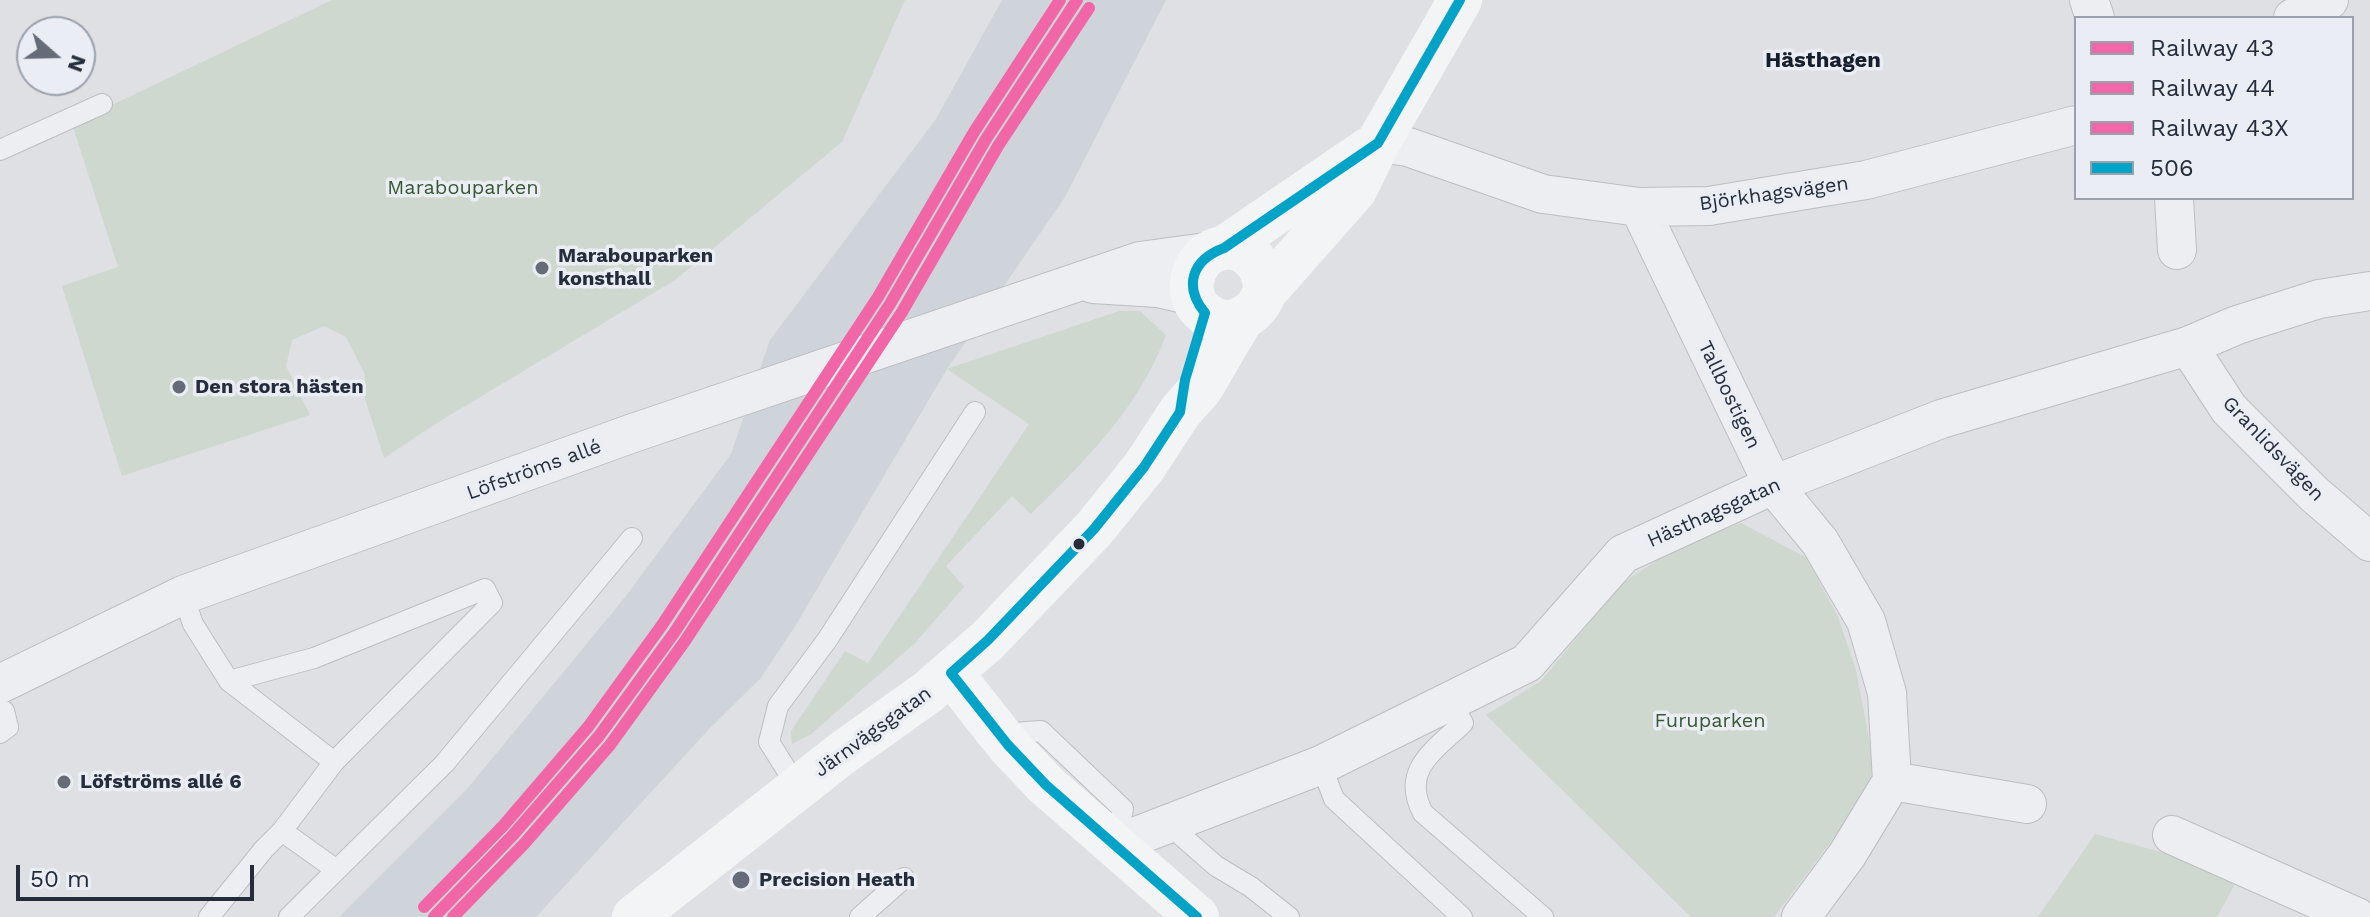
<!DOCTYPE html>
<html>
<head>
<meta charset="utf-8">
<style>
  body { margin:0 }
  #map { position:relative; width:2370px; height:917px; overflow:hidden; background:#dee0e3; font-family:"Work Sans",sans-serif }
  canvas { display:block }
  .legend { position:absolute; left:2074px; top:16px; width:280px; height:184px; box-sizing:border-box; background:#eaeef4; border:2px solid #9ba1ab; margin:0; padding:10px 14px; list-style:none; font-size:24px; color:#252d3d }
  .legend li { display:flex; align-items:center; gap:16px; height:40px }
  .legend b { width:40px; border:2px solid #9ba1ab }
  .north { position:absolute; left:16px; top:16px; width:80px; height:80px; box-sizing:border-box; background:#eaeef4; border:2px solid #9ba1ab; border-radius:50%; rotate:110deg; font-size:22px; font-weight:700; line-height:32px; text-align:center; color:#252d3d }
  .north::after { content:''; display:block; margin:auto; width:28px; height:36px; background:#666c77; clip-path:polygon(50% 0,100% 100%,50% 72%,0 100%) }
  .scale { position:absolute; left:16px; top:865px; width:238px; height:36px; box-sizing:border-box; border:4px solid #252d3d; border-top:0; padding-left:10px; font-size:24px; line-height:28px; white-space:nowrap; color:#252d3d; -webkit-text-stroke:6px #eaeef4; paint-order:stroke }
</style>
</head>
<body>
<div id="map">
<canvas width="2370" height="917"></canvas>
<ul class="legend">
<li><b style="height:10px;background:#f166a7"></b>Railway 43</li>
<li><b style="height:10px;background:#f166a7"></b>Railway 44</li>
<li><b style="height:10px;background:#f166a7"></b>Railway 43X</li>
<li><b style="height:10px;background:#02a3c7"></b>506</li>
</ul>
<div class="north">N</div>
<div class="scale">50 m</div>
</div>
<script>
const context = document.querySelector('canvas').getContext('2d');
context.lineJoin = 'round';
function paint(path, color) {
  context.fillStyle = color;
  context.fill(path, 'evenodd');
}
function stroke(path, color, width, dash) {
  context.strokeStyle = color;
  context.lineWidth = width;
  context.lineCap = dash ? 'butt' : 'round';
  context.setLineDash(dash || []);
  context.stroke(path);
}
function write(font, color, halo, rows, align = 'center') {
  context.font = font + ' "Work Sans",sans-serif';
  context.lineWidth = 7;
  context.setLineDash([]);
  context.textBaseline = 'middle';
  context.strokeStyle = halo;
  context.fillStyle = color;
  for (const [text, x, y, turn = 0] of rows) {
    context.save();
    context.translate(x, y);
    context.rotate((+turn || 0) * Math.PI / 180);
    context.textAlign = isNaN(turn) ? turn : align;
    if (halo) context.strokeText(text, 0, 0);
    context.fillText(text, 0, 0);
    context.restore();
  }
}
const built = new Path2D(`
  M 1002,0 L 1166,0 L 1065,197 L 947,369 L 797,623 L 760,679 L 711,727 L 536,917 L 339,917 L 467,789 L 626,596 L 731,454 L 770,340 L 936,119 Z`);
const green = new Path2D(`
  M 332,0 L 905,0 L 842,142 L 675,280 L 435,424 L 384,458 L 365,399 L 365,375 L 346,337 L 324,326 L 292,340 L 286,366 L 310,415 L 122,476 L 62,286 L 118,267 L 72,124 Z
  M 1119,311 L 1140,311 L 1166,335 C 1139,408 1085,461 1031,514 L 1012,496 L 946,566 L 964,587 L 915,643 L 811,734 L 792,744 L 791,731 L 845,651 L 868,663 L 1029,424 L 947,369 Z
  M 1741,523 L 1807,558 L 1838,617 L 1856,670 L 1877,781 L 1774,917 L 1691,917 L 1486,715 L 1541,681 L 1622,583 L 1681,545 Z
  M 2095,834 L 2212,866 L 2235,884 L 2217,917 L 2038,917 Z`);
const lane = new Path2D(`
  M 0,150 L 102,104
  M 183,595 L 193,624 L 229,681 L 314,658 L 485,589 L 492,603 L 334,762 L 282,831 L 264,849 L 209,917
  M 229,681 L 334,762
  M 1450,701 L 1463,723 C 1435,750 1400,770 1423,813 L 1543,917
  M 0,733 L 8,727 L 4,711
  M 999,734 L 1041,731 L 1123,809 L 1116,844
  M 1321,765 L 1334,799 L 1462,917
  M 798,788 L 769,742 L 778,706 L 827,640 L 975,412
  M 1168,824 L 1216,866 L 1251,887 L 1289,917
  M 282,831 L 335,869
  M 289,917 L 444,764 L 632,538
  M 860,917 L 904,878`);
const street = new Path2D(`
  M 2089,0 L 2095,18
  M 2293,18 L 2329,0
  M 1378,143 L 1408,147 L 1543,194 L 1639,207 L 1709,206 L 1866,180 L 2076,125
  M 2174,198 L 2177,250
  M 1639,207 L 1773,485 L 1820,542 L 1866,621 L 1887,693 L 1892,781 L 1847,855 L 1801,917
  M 1093,284 L 1158,288 L 1193,296
  M 2188,346 L 2229,409 L 2314,494 L 2370,542
  M 0,684 L 183,595 L 633,433 L 1140,261 L 1213,251
  M 1892,781 L 2027,804
  M 2172,835 L 2357,917
  M 1116,844 L 1321,765 L 1527,663 L 1623,554 L 1773,485 L 1941,419 L 2188,346 L 2237,325 L 2319,299 L 2370,291`);
const secondary = new Path2D(`
  M 1224,248 L 1369,149
  M 1265,292 C 1266,265 1243,237 1213,251 C 1192,261 1184,293 1201,310 C 1224,333 1254,320 1265,292 L 1355,190 L 1378,143 L 1460,0
  M 951,673 L 1008,745 L 1046,785 L 1197,917
  M 634,917 L 841,754 L 928,692 L 988,640 L 1094,529 L 1144,467 L 1180,412 L 1201,388 L 1241,320`);
const bus1 = new Path2D(`
  M 951,673 L 988,640 L 1094,529 L 1144,467 L 1180,412 L 1185,380 L 1205,313 C 1183,286 1192,260 1224,248 L 1378,143 L 1460,0
  M 951,673 L 1008,745 L 1046,785 L 1197,917`);
const rail1 = new Path2D(`
  M 434,917 L 513,835 L 599,736 L 674,633 L 890,304 L 986,139 L 1077,0`);
const rail2 = new Path2D(`
  M 453,917 L 524,844 L 610,745 L 685,641 L 902,312 L 998,146 L 1089,8`);
const rail3 = new Path2D(`
  M 424,907 L 503,826 L 588,727 L 662,625 L 878,297 L 974,132 L 1060,0`);
const markers = [
  [542,268,8,"#666c77"],
  [179,387,8,"#666c77"],
  [1079,544,7,"#252d3d"],
  [64,782,8,"#666c77"],
  [741,880,10,"#666c77"]
];
const parkNames = [
  ["Marabouparken",463,188],
  ["Furuparken",1710,721]
];
const streetNames = [
  ["Björkhagsvägen",1774,194,-8],
  ["Tallbostigen",1729,395,64],
  ["Granlidsvägen",2273,449,46],
  ["Löfströms allé",534,470,-20],
  ["Hästhagsgatan",1714,513,-24],
  ["Järnvägsgatan",873,732,-36]
];
const poiNames = [
  ["Marabouparken",558,256],
  ["konsthall",558,279],
  ["Den stora hästen",195,387],
  ["Löfströms allé 6",80,782],
  ["Precision Heath",759,880]
];
const neighbourhoodNames = [
  ["Hästhagen",1823,61]
];
paint(built, '#cfd3da');
paint(green, '#ced8ce');
stroke(lane, '#bcbec1', 22);
stroke(street, '#bcbec1', 40);
stroke(lane, '#edeef1', 20);
stroke(street, '#edeef1', 38);
stroke(secondary, '#f2f4f5', 44);
stroke(bus1, '#02a3c7', 10);
stroke(rail1, '#f166a7', 12);
stroke(rail2, '#f166a7', 12);
stroke(rail3, '#f166a7', 12);
for (const [x, y, r, color] of markers) {
  const dot = new Path2D();
  dot.arc(x, y, r, 0, 2 * Math.PI);
  context.fillStyle = color;
  context.fill(dot);
  stroke(dot, '#eaeef4', 3);
}
write('20px', '#385932', '#eaeef4', parkNames);
write('20px', '#252d3d', '#eaeef4', streetNames);
write('bold 20px', '#252d3d', '#eaeef4', poiNames, 'left');
write('bold 22px', '#171e2d', '#eaeef4', neighbourhoodNames);
</script>
</body>
</html>
